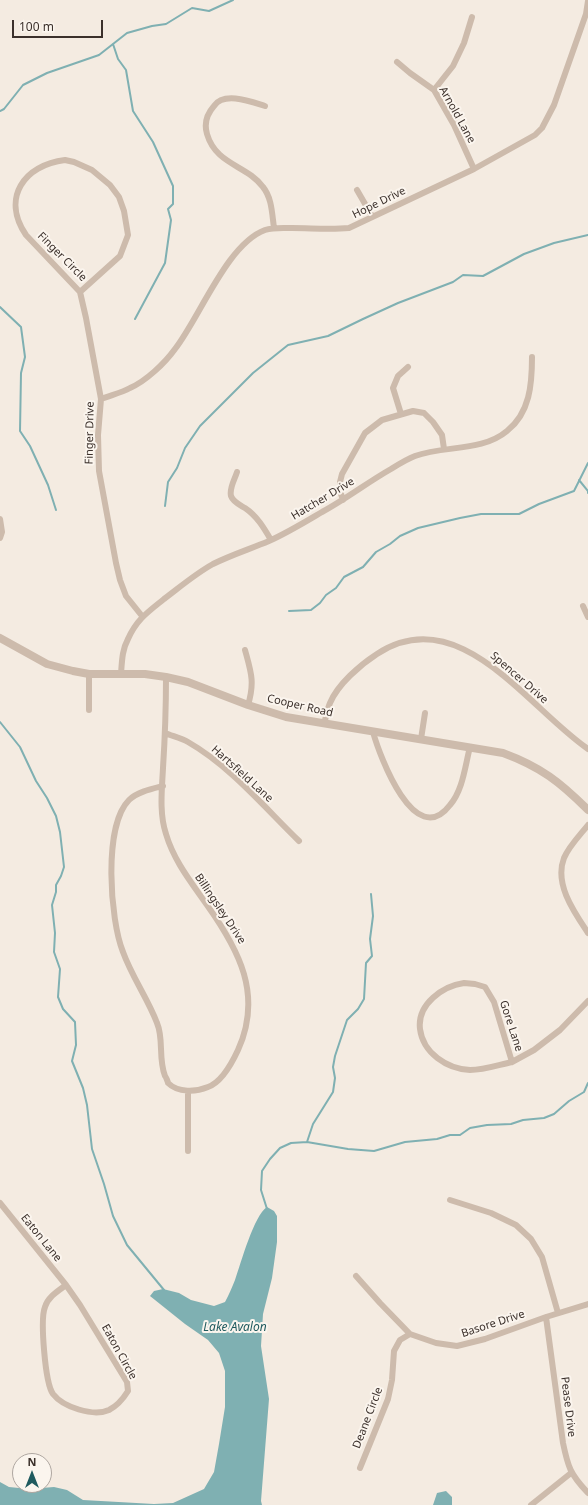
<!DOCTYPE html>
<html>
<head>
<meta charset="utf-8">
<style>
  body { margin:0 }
  #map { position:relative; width:588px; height:1505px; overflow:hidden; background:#f4ebe1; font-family:"Noto Sans",sans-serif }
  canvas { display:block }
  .north { position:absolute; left:12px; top:1453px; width:40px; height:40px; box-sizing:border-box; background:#fbf5ee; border:1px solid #aea6a0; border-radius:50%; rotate:0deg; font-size:11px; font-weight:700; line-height:16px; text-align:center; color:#3b302b }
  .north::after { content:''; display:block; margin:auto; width:14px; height:18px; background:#1f5a5e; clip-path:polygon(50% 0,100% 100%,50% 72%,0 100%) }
  .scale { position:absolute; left:12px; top:20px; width:91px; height:18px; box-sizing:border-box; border:2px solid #3b302b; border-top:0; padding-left:5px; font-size:12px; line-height:14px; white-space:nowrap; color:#3b302b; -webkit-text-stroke:3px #fbf5ee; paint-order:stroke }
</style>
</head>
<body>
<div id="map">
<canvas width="588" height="1505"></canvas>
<div class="north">N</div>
<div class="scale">100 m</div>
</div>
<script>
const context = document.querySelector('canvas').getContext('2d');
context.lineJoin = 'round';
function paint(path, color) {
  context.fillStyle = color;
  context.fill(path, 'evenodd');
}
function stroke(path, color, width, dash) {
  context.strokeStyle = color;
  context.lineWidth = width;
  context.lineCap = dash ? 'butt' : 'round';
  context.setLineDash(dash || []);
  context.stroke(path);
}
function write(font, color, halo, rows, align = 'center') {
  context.font = font + ' "Noto Sans",sans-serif';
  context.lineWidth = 4;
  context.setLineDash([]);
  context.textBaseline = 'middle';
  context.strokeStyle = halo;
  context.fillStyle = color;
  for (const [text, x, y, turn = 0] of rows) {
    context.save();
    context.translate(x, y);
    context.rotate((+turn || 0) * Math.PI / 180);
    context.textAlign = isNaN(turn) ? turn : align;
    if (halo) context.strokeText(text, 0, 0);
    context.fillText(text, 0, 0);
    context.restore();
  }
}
const water = new Path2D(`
  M 267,1207 L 274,1211 L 277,1216 L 277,1242 L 272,1278 L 263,1314 L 261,1346 L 269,1399 L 261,1501 L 262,1505 L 0,1505 L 0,1482 L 9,1487 L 29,1489 L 54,1487 L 67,1490 L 83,1500 L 154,1504 L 173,1503 L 204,1489 L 214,1472 L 219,1444 L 225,1407 L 225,1371 L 219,1353 L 208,1340 L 185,1324 L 150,1296 L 154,1291 L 163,1289 L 179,1293 L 191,1300 L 214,1306 L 225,1302 C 229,1295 232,1287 235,1280 C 241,1263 254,1215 267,1207 Z
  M 446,1491 L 452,1497 L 452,1505 L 433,1505 L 437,1493 Z`);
const stream = new Path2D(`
  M 113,44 L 118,59 L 126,70 L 133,111 L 153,142 L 173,186 L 173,204 L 168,209 L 171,220 L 165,263 L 135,319
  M 0,111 L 4,109 L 23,85 L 47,73 L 99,55 L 127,33 L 152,26 L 166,24 L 192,8 L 209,11 L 233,0
  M 0,307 L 21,327 L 25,357 L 21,373 L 20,431 L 30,446 L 48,485 L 56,510
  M 579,480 L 588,491 L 588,493
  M 165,506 L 168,482 L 177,468 L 185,448 L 200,426 L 253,373 L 288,345 L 328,336 L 363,319 L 398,303 L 453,282 L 463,275 L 483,276 L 524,254 L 554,243 L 588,235
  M 289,611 L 311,610 L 320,603 L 326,595 L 336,588 L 344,577 L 363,567 L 376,552 L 390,544 L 400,536 L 418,528 L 460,518 L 481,514 L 519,514 L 539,504 L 574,491 L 588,463
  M 0,722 L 20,747 L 36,781 L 47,798 L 56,816 L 60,832 L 64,867 L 61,876 L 56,885 L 56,892 L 52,905 L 55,933 L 54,952 L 60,969 L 58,997 L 63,1009 L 75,1022 L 76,1045 L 72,1061 L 83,1088 L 87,1105 L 92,1149 L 104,1184 L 113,1216 L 127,1245 L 164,1290
  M 307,1142 L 313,1124 L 333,1092 L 335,1078 L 333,1067 L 335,1056 L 347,1020 L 358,1009 L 364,999 L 366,963 L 372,956 L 370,939 L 373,916 L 371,894
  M 267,1209 L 261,1190 L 262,1171 L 270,1159 L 280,1148 L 291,1143 L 307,1142 L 348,1149 L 374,1151 L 405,1142 L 437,1139 L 450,1135 L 460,1135 L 470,1128 L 487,1125 L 511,1124 L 523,1120 L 544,1118 L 554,1114 L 569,1101 L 584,1092 L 588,1083`);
const minor = new Path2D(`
  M 397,62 L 410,73 L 434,90 L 454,125 L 474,169
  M 434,90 L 453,66 L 464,43 L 472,17
  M 265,106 C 252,102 224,91 214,106 C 207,114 204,124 207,134 C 216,165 247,165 263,187 C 272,198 272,214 274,228
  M 65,160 L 74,162 L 92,170 L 110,185 L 119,197 L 124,211 L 128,235 L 120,256 L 80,292 L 26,235 C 1,198 24,165 65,160 Z
  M 357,190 L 372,216
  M 80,292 L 86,318 L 101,399 L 98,435 L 99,471 L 116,563 L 120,580 L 126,596 L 142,616
  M 101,399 C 111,395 121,393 130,388 C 146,381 165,363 175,349 C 200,317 227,244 265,230 C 274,227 283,228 292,228 C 311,228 330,230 349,228 L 474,169 L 535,135 L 542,128 L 554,105 L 586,14 L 588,1
  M 401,414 L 393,388 L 398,376 L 408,367
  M 237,472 C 235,479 229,488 231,496 C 233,502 240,505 245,508 C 257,516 264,528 271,540
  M 343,500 L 340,491 L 340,482 L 342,474 L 365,433 L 382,420 L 413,411 L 424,413 L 433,422 L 442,435 L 444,449
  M 0,519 L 2,532 L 0,538
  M 583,606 L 588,617
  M 245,650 C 251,672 255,682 248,705
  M 89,674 L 89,710
  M 121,674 C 122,661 122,650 128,639 C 137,619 148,612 164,599 C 180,587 195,574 213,564 C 231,555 250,549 269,541 C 287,533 305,522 322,512 C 346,499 368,482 391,469 C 399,464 407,459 415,456 C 445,445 482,452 507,431 C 530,413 532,384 532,357
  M 324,724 C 326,717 327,710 330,703 C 338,684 360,665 377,654 C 459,600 528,708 588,749
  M 373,732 C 380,757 415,851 450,805 C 463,790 465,766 470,747
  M 165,733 C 172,736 181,738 188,742 C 230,766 264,807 299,841
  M 421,739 L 425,713
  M 163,786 C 151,789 137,792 129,800 C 103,826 110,920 123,952 C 132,977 148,999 157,1023 C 164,1039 158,1058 165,1076 C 166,1077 168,1082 168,1083 C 178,1093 196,1092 208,1087 C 222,1082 232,1063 238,1050 C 263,995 239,950 207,905 C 191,882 174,861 166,834 C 159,813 162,789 163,768 C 165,737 166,707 166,677
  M 588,825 C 580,835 569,846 564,858 C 554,884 574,912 588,933
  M 464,983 L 475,984 L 485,987 L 494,1002 L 512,1062 C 498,1065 484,1070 470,1070 C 447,1069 423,1053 420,1029 C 417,1004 443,986 464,983 Z
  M 512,1062 L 534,1050 L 560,1030 L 588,1001
  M 188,1091 L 188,1151
  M 450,1200 L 491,1213 L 516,1225 L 531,1239 L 542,1257 L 558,1313
  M 0,1203 L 66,1285
  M 356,1276 L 380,1303 L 410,1334 L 436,1343 L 457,1346 L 485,1339 L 546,1317 L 588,1304
  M 66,1285 L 80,1305 L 127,1382 L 128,1391 C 123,1399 117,1406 109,1410 C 93,1417 63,1407 53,1394 C 45,1383 40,1319 45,1307 C 48,1297 58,1291 66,1285 Z
  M 546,1317 L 563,1443 C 568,1467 570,1474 588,1493
  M 360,1468 L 388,1399 L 392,1380 L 394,1351 L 400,1340 L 410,1334
  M 531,1505 L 571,1473`);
const tertiary = new Path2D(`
  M 0,638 L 47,664 L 73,671 L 89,674 L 145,674 L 166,677 L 188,682 L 248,705 L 286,717 L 503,753 C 541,767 560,782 588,810`);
const streetNames = [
  ["Arnold Lane",457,115,61],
  ["Hope Drive",379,203,-26],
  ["Finger Circle",62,257,45],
  ["Finger Drive",90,433,-89],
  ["Hatcher Drive",323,499,-31],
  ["Spencer Drive",519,678,41],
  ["Cooper Road",300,706,13],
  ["Hartsfield Lane",242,774,42],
  ["Billingsley Drive",220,909,56],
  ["Gore Lane",511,1026,72],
  ["Eaton Lane",41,1238,51],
  ["Basore Drive",493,1324,-18],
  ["Eaton Circle",119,1352,61],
  ["Pease Drive",568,1407,83],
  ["Deane Circle",368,1418,-69]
];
const waterNames = [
  ["Lake Avalon",235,1328]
];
paint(water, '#7fb0b2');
stroke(stream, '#7fb0b2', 2);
stroke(minor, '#cdbbac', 6);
stroke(tertiary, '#cdbbac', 8);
write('11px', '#3b302b', '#fbf5ee', streetNames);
write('italic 12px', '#1f5a5e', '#fbf5ee', waterNames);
</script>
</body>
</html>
